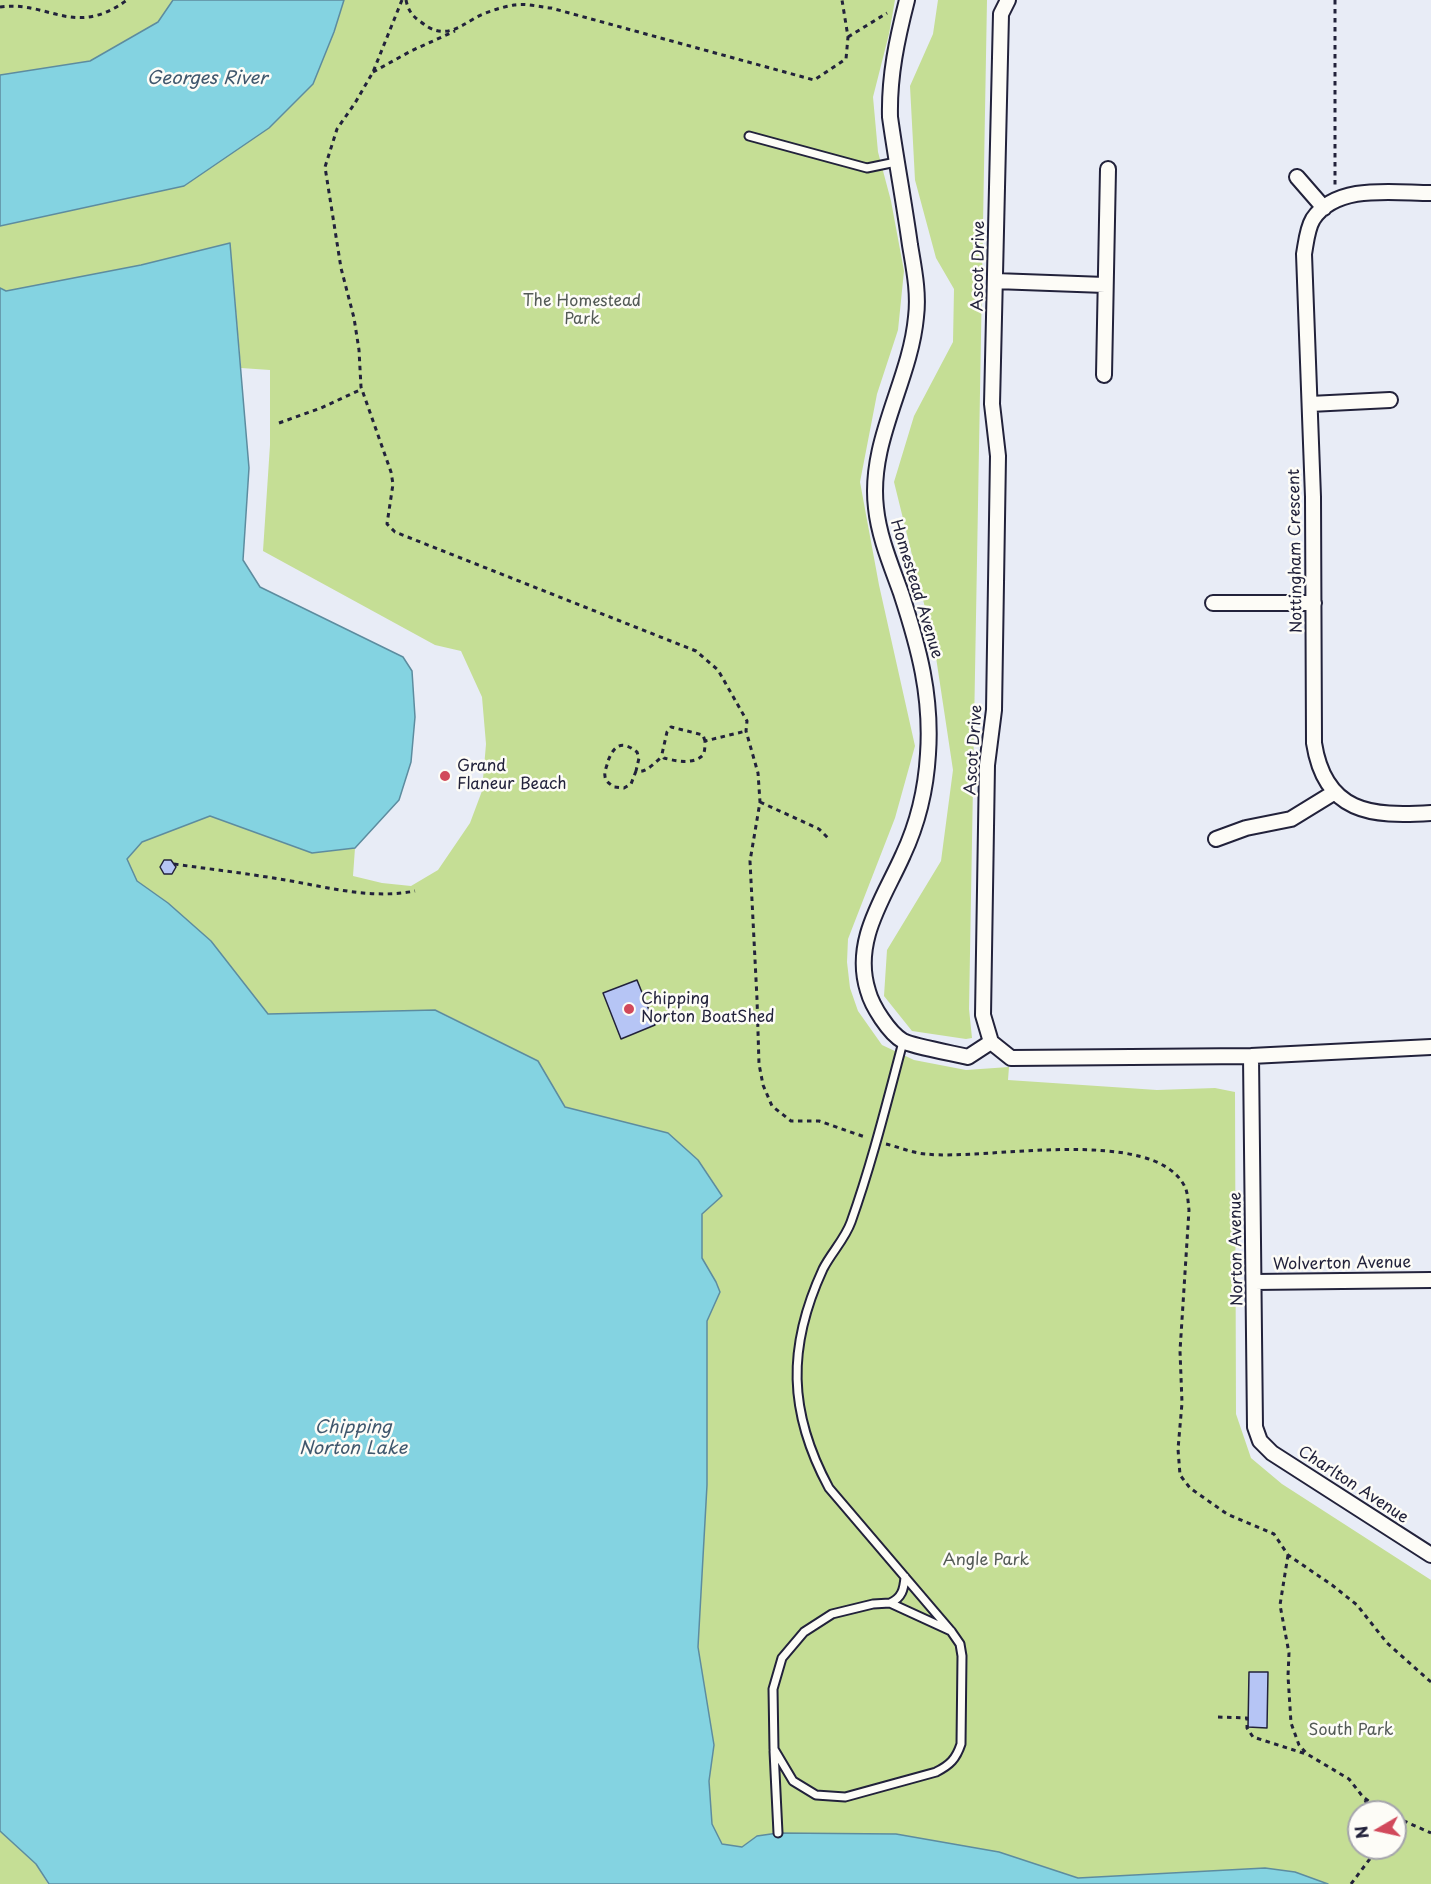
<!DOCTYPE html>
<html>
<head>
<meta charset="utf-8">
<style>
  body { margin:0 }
  #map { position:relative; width:1431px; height:1884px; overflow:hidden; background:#e8ecf6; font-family:"Playpen Sans",sans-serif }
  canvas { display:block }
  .north { position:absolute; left:1347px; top:1800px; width:60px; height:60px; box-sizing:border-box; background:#fdfcf7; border:2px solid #a5a5ac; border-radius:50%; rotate:261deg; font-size:16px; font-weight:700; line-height:24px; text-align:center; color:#22223b }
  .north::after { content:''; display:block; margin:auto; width:21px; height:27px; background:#d1495b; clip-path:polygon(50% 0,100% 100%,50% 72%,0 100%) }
</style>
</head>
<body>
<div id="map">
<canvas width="1431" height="1884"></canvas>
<div class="north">N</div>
</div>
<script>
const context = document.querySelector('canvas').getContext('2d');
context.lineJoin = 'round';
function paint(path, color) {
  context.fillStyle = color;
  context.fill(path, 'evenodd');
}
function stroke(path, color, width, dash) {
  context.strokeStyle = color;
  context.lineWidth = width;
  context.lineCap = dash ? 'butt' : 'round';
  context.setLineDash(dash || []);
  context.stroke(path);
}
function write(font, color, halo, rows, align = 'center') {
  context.font = font + ' "Playpen Sans",sans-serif';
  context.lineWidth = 5;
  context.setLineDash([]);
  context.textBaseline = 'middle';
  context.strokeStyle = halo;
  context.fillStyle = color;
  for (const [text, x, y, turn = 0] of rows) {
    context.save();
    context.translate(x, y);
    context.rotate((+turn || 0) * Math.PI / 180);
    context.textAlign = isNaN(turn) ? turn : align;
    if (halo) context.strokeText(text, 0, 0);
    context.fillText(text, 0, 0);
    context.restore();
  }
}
const green = new Path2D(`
  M 0,0 L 173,0 L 158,22 L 90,61 L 0,75 Z
  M 344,0 L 895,0 L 889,34 L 873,97 L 878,152 L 891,201 L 904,271 L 898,330 L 877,394 L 860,482 L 879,585 L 915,746 L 895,818 L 848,939 L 847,962 L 850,988 L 858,1011 L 882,1045 L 914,1060 L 966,1070 L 1009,1067 L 1008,1080 L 1157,1090 L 1215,1088 L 1235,1092 L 1236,1414 L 1251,1458 L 1282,1484 L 1431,1580 L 1431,1884 L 1328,1884 L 1295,1872 L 1265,1868 L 1078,1878 L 999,1852 L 742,1847 L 722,1844 L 712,1824 L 709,1781 L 714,1745 L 698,1647 L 707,1485 L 707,1321 L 720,1292 L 716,1282 L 702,1258 L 702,1214 L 722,1196 L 668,1133 L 565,1107 L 538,1061 L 436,1010 L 268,1014 L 211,941 L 168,903 L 137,881 L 127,859 L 142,842 L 210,816 L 312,853 L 355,848 L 353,876 L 382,883 L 411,886 L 438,870 L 470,823 L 482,791 L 486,744 L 482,697 L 461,651 L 435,645 L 263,551 L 270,445 L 270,370 L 241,368 L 230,243 L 141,265 L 6,291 L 0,288 L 0,226 L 184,186 L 313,84 L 334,32 ZM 1359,1812 L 1395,1812 L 1395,1848 L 1359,1848 Z
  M 938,0 L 987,0 L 969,1009 L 972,1038 L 966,1039 L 912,1031 L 884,996 L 887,950 L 941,861 L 953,770 L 934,644 L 894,482 L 914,416 L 953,342 L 954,289 L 936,258 L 915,180 L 910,86 L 933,34 Z
  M 0,1831 L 36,1864 L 48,1884 L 0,1884 Z`);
const water = new Path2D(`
  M 173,0 L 344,0 L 334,32 L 313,84 L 269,128 L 184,186 L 0,226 L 0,75 L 90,61 L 158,22 Z
  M 230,243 L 249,468 L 243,560 L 260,587 L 403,657 L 412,671 L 415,717 L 411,762 L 399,800 L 355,848 L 312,853 L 210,816 L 142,842 L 127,859 L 137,881 L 168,903 L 211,941 L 268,1014 L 435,1010 L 538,1061 L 565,1107 L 668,1133 L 698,1160 L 722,1196 L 702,1214 L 702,1258 L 716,1282 L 720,1292 L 707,1321 L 707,1485 L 698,1647 L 714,1745 L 709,1781 L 712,1824 L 722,1844 L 742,1847 L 757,1836 L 778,1833 L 896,1834 L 999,1852 L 1078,1878 L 1265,1868 L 1295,1872 L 1328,1884 L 49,1884 L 36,1864 L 0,1831 L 0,288 L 6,291 L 141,265 Z`);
const building = new Path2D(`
  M 164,860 L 171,860 L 176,867 L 172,874 L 164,874 L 160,867 Z
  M 637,980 L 655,1025 L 621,1039 L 603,993 Z
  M 1249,1672 L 1268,1672 L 1267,1728 L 1248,1727 Z`);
const path = new Path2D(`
  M 402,0 L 373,72 L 355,103 L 337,129 L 325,167 L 341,268 L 354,318 L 359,350 L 361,387 L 391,472 L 393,484 L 387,524 L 395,532 L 696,651 L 718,670 L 747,721 L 746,731 L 758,773 L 760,802 L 750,861 L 757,999 L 759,1064 L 763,1085 L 772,1106 L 791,1121 L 819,1121 L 865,1137
  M 406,0 C 408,10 412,16 421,22 C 442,39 455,30 475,18 C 486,12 502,7 514,5 C 526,3 539,7 551,8 L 814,80 L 846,59 L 848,37 L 842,0
  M 1335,0 L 1335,186
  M 0,7 C 48,0 74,39 127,0
  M 848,37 L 887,13
  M 373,72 L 411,51 L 455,31
  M 279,423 L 321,408 L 362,389
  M 705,741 L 703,735 L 671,727 L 667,732 L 662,754 L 664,758 C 675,761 694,765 703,755 C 705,752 705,745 705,741 L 746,731
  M 636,771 L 631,784 L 624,788 L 614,787 C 610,784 605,781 605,776 C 604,772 607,766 608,761 C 614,745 622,740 637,752 L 639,758 L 636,771 C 646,774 655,762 663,756
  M 760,802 L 819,829 L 830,840
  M 174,864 C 209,869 244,873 279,879 C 324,886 369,900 415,891
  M 886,1144 C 899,1147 912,1153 926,1154 C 984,1161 1154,1124 1185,1187 C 1188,1193 1188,1203 1189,1210 L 1180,1351 L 1182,1403 L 1178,1449 L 1180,1475 L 1190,1488 L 1227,1514 L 1274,1534 L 1288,1555 L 1332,1585 L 1357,1605 L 1387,1643 L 1431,1682
  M 1288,1555 L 1280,1605 L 1289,1653 L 1288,1676 L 1291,1723 L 1299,1745 L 1307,1754 L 1349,1779 L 1363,1797 L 1384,1812
  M 1218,1717 L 1247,1718 L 1247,1728 L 1253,1737 L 1306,1754
  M 1365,1800 L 1371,1812
  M 1395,1817 L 1431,1833
  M 1351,1884 L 1378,1848`);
const lane = new Path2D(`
  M 749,136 L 867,168 L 896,162
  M 903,1042 C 887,1102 872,1163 851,1222 C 845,1239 831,1253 823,1269 C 787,1347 788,1412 829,1488 L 951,1631 L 960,1644 L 962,1656 L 961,1744 C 956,1759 950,1765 936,1772 L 845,1797 L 816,1795 L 793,1781 L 774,1749 L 773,1689 L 782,1658 L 804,1632 L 832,1614 L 873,1604 L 890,1603 L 951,1631
  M 890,1603 C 902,1598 904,1589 905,1577
  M 774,1751 L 778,1833`);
const street = new Path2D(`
  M 907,0 C 897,39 889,76 890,117 C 896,160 904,202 910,245 C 914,269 919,293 916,317 C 910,382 868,441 876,508 C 879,537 891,565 901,593 C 919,648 932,696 928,754 C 926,789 918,823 903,855 C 884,898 852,941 868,991 C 872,1006 889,1033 903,1041 C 911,1046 956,1054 968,1057 L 991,1042
  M 1008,0 L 1001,14 L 992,404 L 998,456 L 994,710 L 987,765 L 983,1015 L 991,1042 L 1011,1058 L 1251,1056 L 1431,1047
  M 1297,177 L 1324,208
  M 1431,193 C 1395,193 1337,183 1313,219 C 1307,229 1306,243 1304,254 L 1313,497 L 1314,743 C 1325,813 1371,817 1431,813
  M 995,281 L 1105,285
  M 1104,375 L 1108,169
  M 1310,404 L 1390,400
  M 1213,603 L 1314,603
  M 1216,839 L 1246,828 L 1291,819 L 1335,792
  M 1251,1056 L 1255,1427 L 1260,1441 L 1272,1453 L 1431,1555
  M 1254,1282 L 1431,1280`);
const markers = [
  [445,776,6,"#d1495b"],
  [629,1009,6,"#d1495b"]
];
const streetNames = [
  ["Ascot Drive",979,266,-89],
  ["Nottingham Crescent",1296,551,-91],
  ["Homestead Avenue",916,589,73],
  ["Ascot Drive",974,750,-86],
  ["Norton Avenue",1237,1249,-91],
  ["Wolverton Avenue",1342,1264,-1],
  ["Charlton Avenue",1353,1485,33]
];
const parkNames = [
  ["The Homestead",582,302],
  ["Park",582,320],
  ["Angle Park",986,1561],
  ["South Park",1351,1731]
];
const poiNames = [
  ["Grand",457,767],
  ["Flaneur Beach",457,785],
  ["Chipping",641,1000],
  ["Norton BoatShed",641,1018]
];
const waterNames = [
  ["Georges River",207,79],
  ["Chipping",353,1428],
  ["Norton Lake",353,1449]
];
paint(green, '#c5de95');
paint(water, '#84d3e1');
stroke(water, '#5d8c9f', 1.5);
paint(building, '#b6c5f5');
stroke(building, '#22223b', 1.5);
stroke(lane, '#22223b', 11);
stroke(street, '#22223b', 18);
stroke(path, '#22223b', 3, [4.5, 4.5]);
stroke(lane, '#fdfcf7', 7);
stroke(street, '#fdfcf7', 14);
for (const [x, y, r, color] of markers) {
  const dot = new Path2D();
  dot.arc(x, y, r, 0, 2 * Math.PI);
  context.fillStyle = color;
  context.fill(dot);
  stroke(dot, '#fdfcf7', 2);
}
write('16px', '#22223b', '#fdfcf7', streetNames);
write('16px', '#535a56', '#fdfcf7', parkNames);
write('16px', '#22223b', '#fdfcf7', poiNames, 'left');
write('italic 18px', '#3f576d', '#fdfcf7', waterNames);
</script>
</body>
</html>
